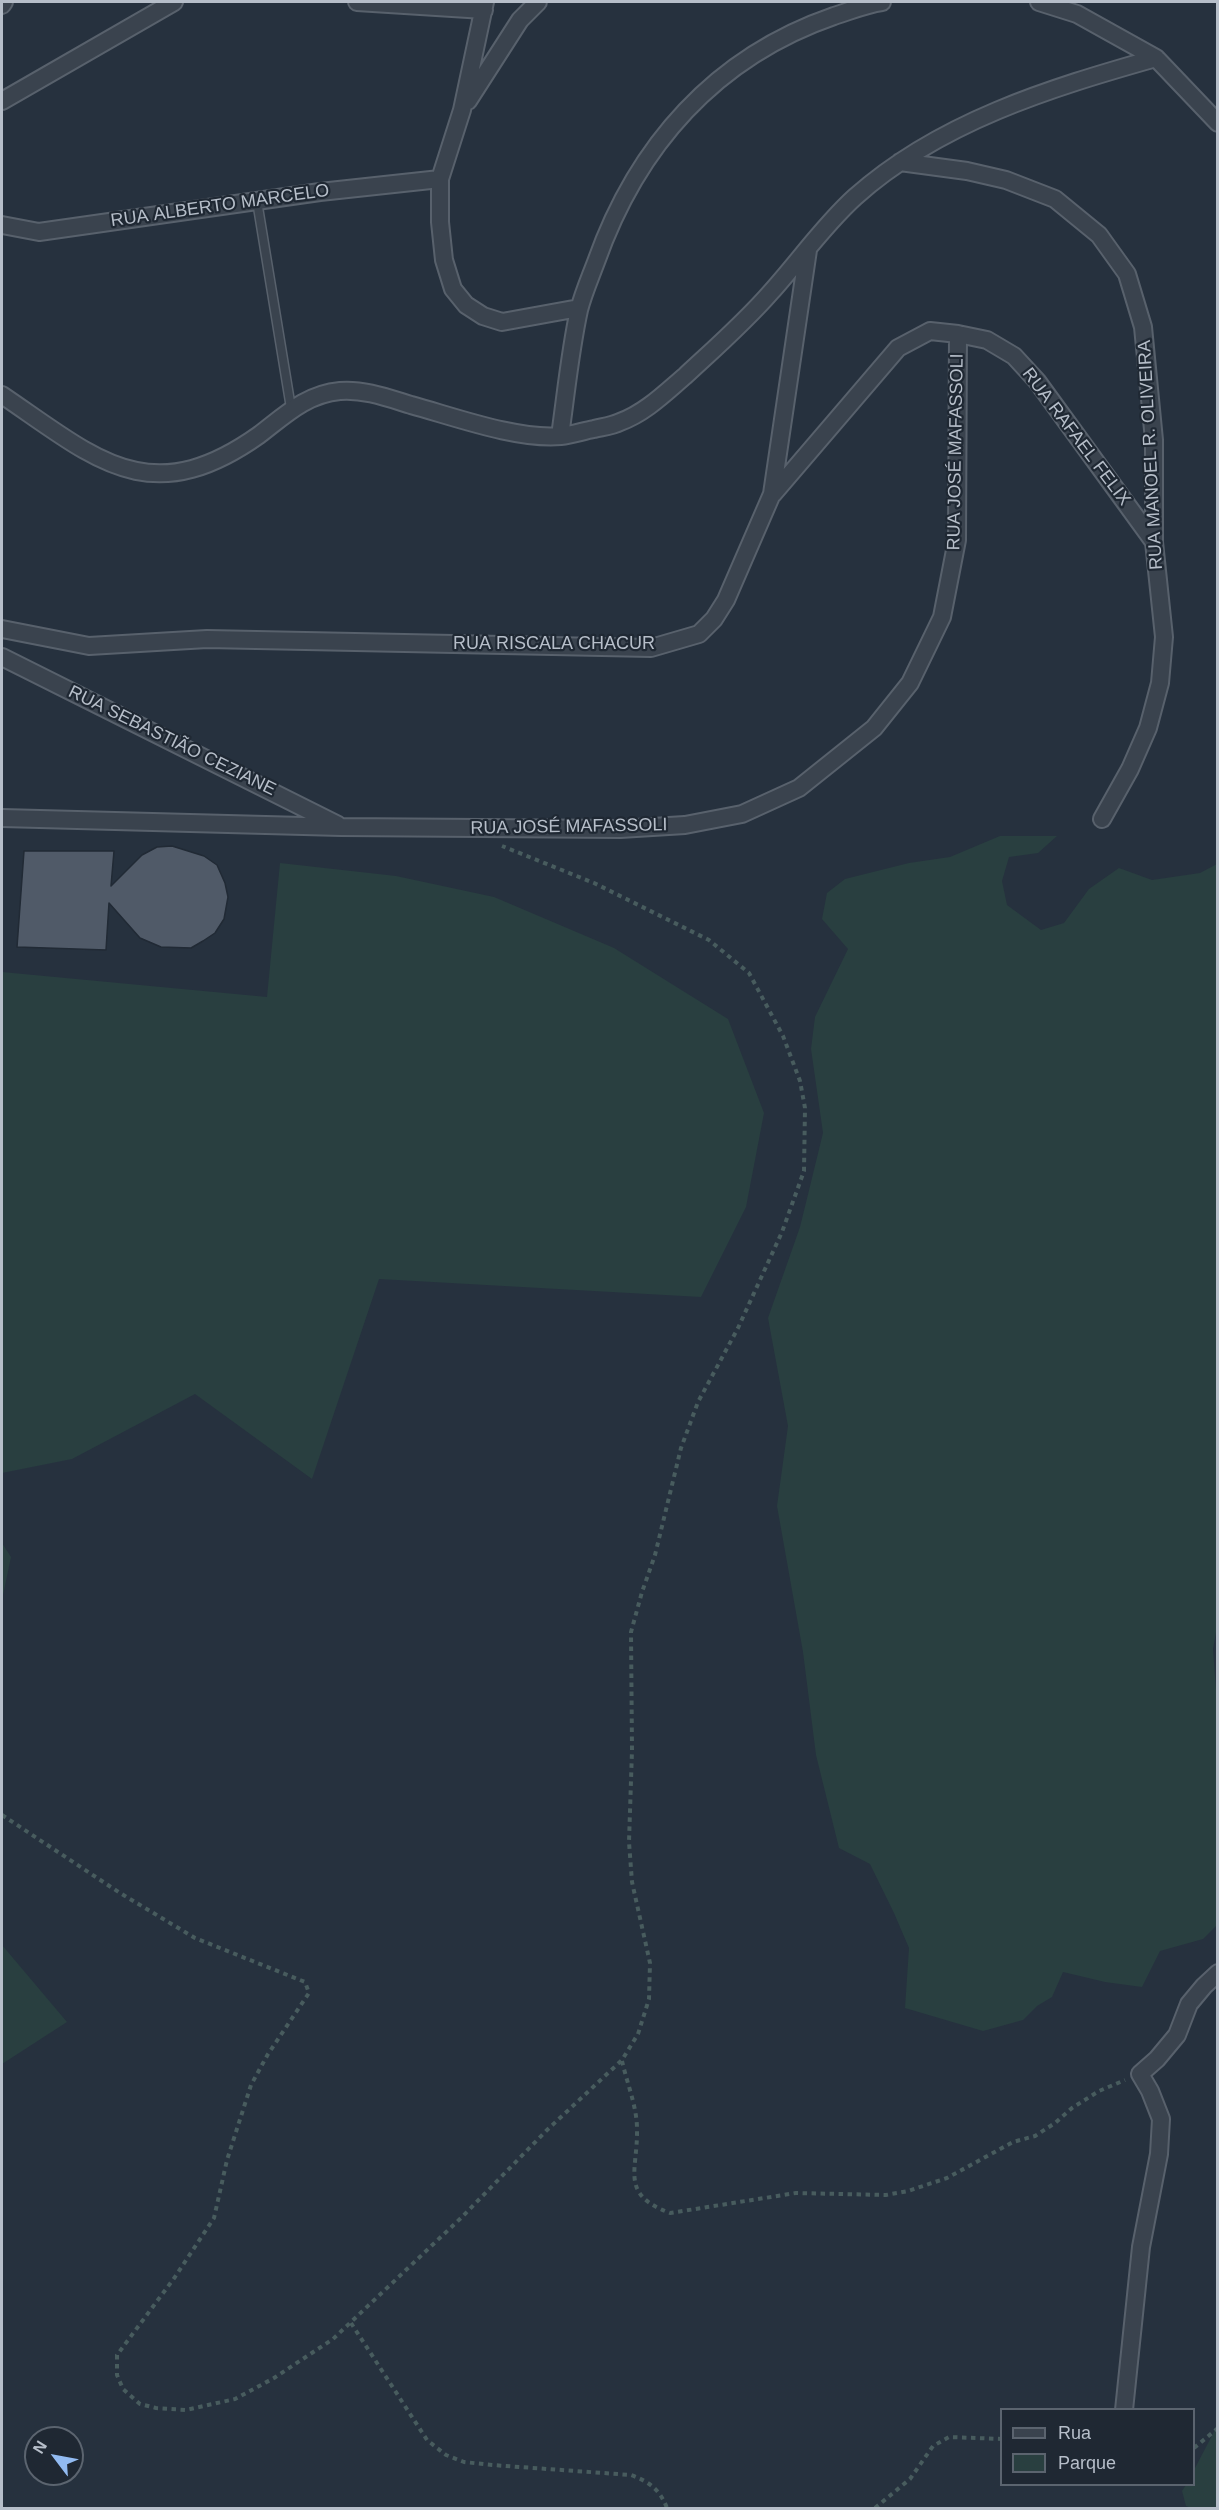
<!DOCTYPE html>
<html>
<head>
<meta charset="utf-8">
<style>
  body { margin:0 }
  #map { position:relative; width:1219px; height:2510px; overflow:hidden; background:#26313e; font-family:Arial,sans-serif }
  canvas { display:block }
  .frame { position:absolute; inset:0; border:3px solid #b6bec9; pointer-events:none }
  .legend { position:absolute; left:1000px; top:2408px; width:195px; height:78px; box-sizing:border-box; background:#1f2833; border:2px solid #5b646f; margin:0; padding:8px 10px; list-style:none; font-size:18px; color:#b6bec9 }
  .legend li { display:flex; align-items:center; gap:12px; height:30px }
  .legend b { width:30px; border:2px solid #5b646f }
  .north { position:absolute; left:24px; top:2426px; width:60px; height:60px; box-sizing:border-box; background:#1f2833; border:2px solid #5b646f; border-radius:50%; rotate:302deg; font-size:16px; font-weight:700; line-height:24px; text-align:center; color:#b6bec9 }
  .north::after { content:''; display:block; margin:auto; width:21px; height:27px; background:#92bbf2; clip-path:polygon(50% 0,100% 100%,50% 72%,0 100%) }
</style>
</head>
<body>
<div id="map">
<canvas width="1219" height="2510"></canvas>
<div class="frame"></div>
<ul class="legend">
<li><b style="height:8px;background:#3a434e"></b>Rua</li>
<li><b style="height:16px;background:#293f40"></b>Parque</li>
</ul>
<div class="north">N</div>
</div>
<script>
const context = document.querySelector('canvas').getContext('2d');
context.lineJoin = 'round';
function paint(path, color) {
  context.fillStyle = color;
  context.fill(path, 'evenodd');
}
function stroke(path, color, width, dash) {
  context.strokeStyle = color;
  context.lineWidth = width;
  context.lineCap = dash ? 'butt' : 'round';
  context.setLineDash(dash || []);
  context.stroke(path);
}
function write(font, color, halo, rows, align = 'center') {
  context.font = font + ' Arial,sans-serif';
  context.lineWidth = 4.5;
  context.setLineDash([]);
  context.textBaseline = 'middle';
  context.strokeStyle = halo;
  context.fillStyle = color;
  for (const [text, x, y, turn = 0] of rows) {
    context.save();
    context.translate(x, y);
    context.rotate((+turn || 0) * Math.PI / 180);
    context.textAlign = isNaN(turn) ? turn : align;
    if (halo) context.strokeText(text, 0, 0);
    context.fillText(text, 0, 0);
    context.restore();
  }
}
const green = new Path2D(`
  M 1000,836 L 1057,836 L 1038,853 L 1009,857 L 1002,881 L 1007,905 L 1041,930 L 1064,923 L 1089,889 L 1119,868 L 1152,880 L 1200,873 L 1217,864 L 1218,1621 L 1213,1649 L 1218,1716 L 1218,1924 L 1203,1939 L 1160,1951 L 1142,1987 L 1105,1982 L 1063,1972 L 1052,1997 L 1037,2006 L 1023,2020 L 983,2031 L 905,2008 L 909,1948 L 894,1913 L 870,1864 L 839,1848 L 816,1755 L 803,1652 L 777,1506 L 788,1426 L 768,1318 L 800,1227 L 823,1133 L 811,1049 L 815,1017 L 848,949 L 822,919 L 827,893 L 845,879 L 909,863 L 950,857 Z
  M 280,863 L 396,876 L 494,897 L 614,948 L 728,1019 L 764,1113 L 746,1207 L 701,1297 L 379,1279 L 312,1479 L 195,1394 L 72,1459 L 2,1473 L 2,972 L 267,997 Z
  M 2,1543 L 11,1557 L 2,1600 Z
  M 2,1945 L 67,2022 L 2,2064 Z
  M 1217,2426 L 1217,2508 L 1191,2508 L 1186,2506 L 1182,2491 L 1186,2485 L 1194,2484 L 1194,2470 Z`);
const building = new Path2D(`
  M 172,846 L 204,856 L 217,865 L 225,883 L 228,897 L 224,919 L 215,933 L 203,941 L 191,948 L 161,947 L 140,938 L 109,903 L 106,950 L 17,947 L 24,851 L 114,851 L 111,886 L 142,855 L 157,847 Z`);
const path = new Path2D(`
  M 2,1815 L 120,1893 L 195,1938 L 305,1982 L 309,1993 L 268,2054 L 251,2085 L 227,2160 L 214,2218 L 175,2277 L 117,2355 L 117,2375 L 123,2389 L 140,2404 L 156,2408 L 186,2410 L 235,2399 L 274,2378 L 333,2339 L 462,2217 L 546,2131 L 622,2060 L 638,2034 L 649,1999 L 650,1963 L 632,1882 L 629,1842 L 632,1750 L 631,1632 L 642,1592 L 655,1555 L 681,1448 L 698,1402 L 738,1328 L 782,1232 L 804,1171 L 805,1108 L 800,1081 L 783,1036 L 749,973 L 709,940 L 594,883 L 502,846
  M 622,2061 C 627,2083 637,2107 637,2129 C 638,2171 619,2194 670,2213 L 796,2193 L 886,2195 L 908,2191 L 947,2178 L 1013,2142 L 1035,2136 L 1055,2123 L 1072,2108 L 1099,2091 L 1125,2080
  M 351,2323 L 427,2440 L 446,2455 L 464,2462 L 492,2465 L 631,2475 C 650,2482 660,2490 667,2508
  M 1194,2448 L 1218,2428
  M 875,2508 L 910,2479 L 933,2446 L 949,2437 L 1002,2439`);
const service = new Path2D(`
  M 257,201 L 291,408`);
const minor = new Path2D(`
  M 357,2 L 484,10
  M 485,2 L 462,110 L 440,179 L 440,222 L 444,260 L 453,289 L 466,305 L 483,316 L 502,322 L 579,308
  M 1039,2 L 1077,14 L 1156,58 L 1218,123
  M 2,5 L 4,2
  M 2,101 L 174,2
  M 468,101 L 520,20 L 538,2
  M 900,162 L 967,171 L 1006,180 L 1055,199 L 1099,235 L 1127,274 L 1143,327 L 1154,440 L 1154,542 L 1164,637 L 1160,683 L 1148,728 L 1130,769 L 1102,819
  M 2,225 L 39,232 L 320,192 L 440,179
  M 2,395 C 95,458 149,513 259,435 C 284,416 306,394 340,391 C 364,389 388,398 411,405 C 455,417 517,440 561,436 C 572,435 583,431 594,429 C 602,427 612,426 620,422 C 645,413 665,393 685,376 C 714,349 745,322 771,292 C 799,261 824,225 855,197 C 939,122 1050,88 1156,58
  M 560,436 C 566,394 570,351 579,310 C 583,294 590,278 596,262 C 637,146 715,57 834,16 C 850,11 866,4 882,2
  M 773,494 L 898,348 L 930,331 L 958,334 L 987,340 L 1014,356 L 1037,381 L 1154,542
  M 2,629 L 89,646 L 207,639 L 651,648 L 699,634 L 714,619 L 726,600 L 772,494 L 808,250
  M 2,657 L 338,825
  M 2,818 L 341,827 L 620,829 L 685,825 L 742,814 L 799,788 L 874,728 L 910,683 L 942,617 L 957,540 L 958,334
  M 1124,2410 L 1141,2247 L 1159,2154 L 1161,2119 L 1150,2091 L 1140,2074 L 1157,2059 L 1177,2035 L 1189,2004 L 1204,1986 L 1218,1973`);
const streetNames = [
  ["RUA ALBERTO MARCELO",220,206,-8],
  ["RUA RAFAEL FELIX",1076,437,53],
  ["RUA JOSÉ MAFASSOLI",956,452,-89],
  ["RUA MANOEL R. OLIVEIRA",1151,455,-93],
  ["RUA RISCALA CHACUR",554,644],
  ["RUA SEBASTIÃO CEZIANE",172,741,26],
  ["RUA JOSÉ MAFASSOLI",569,827,-1]
];
paint(green, '#293f40');
paint(building, '#505a68');
stroke(building, '#212a35', 1.5);
stroke(service, '#58616c', 11);
stroke(minor, '#58616c', 20);
stroke(path, '#485c5e', 4, [4.5, 4.5]);
stroke(service, '#3a434e', 8);
stroke(minor, '#3a434e', 16);
write('18px', '#b6bec9', '#1f2833', streetNames);
</script>
</body>
</html>
